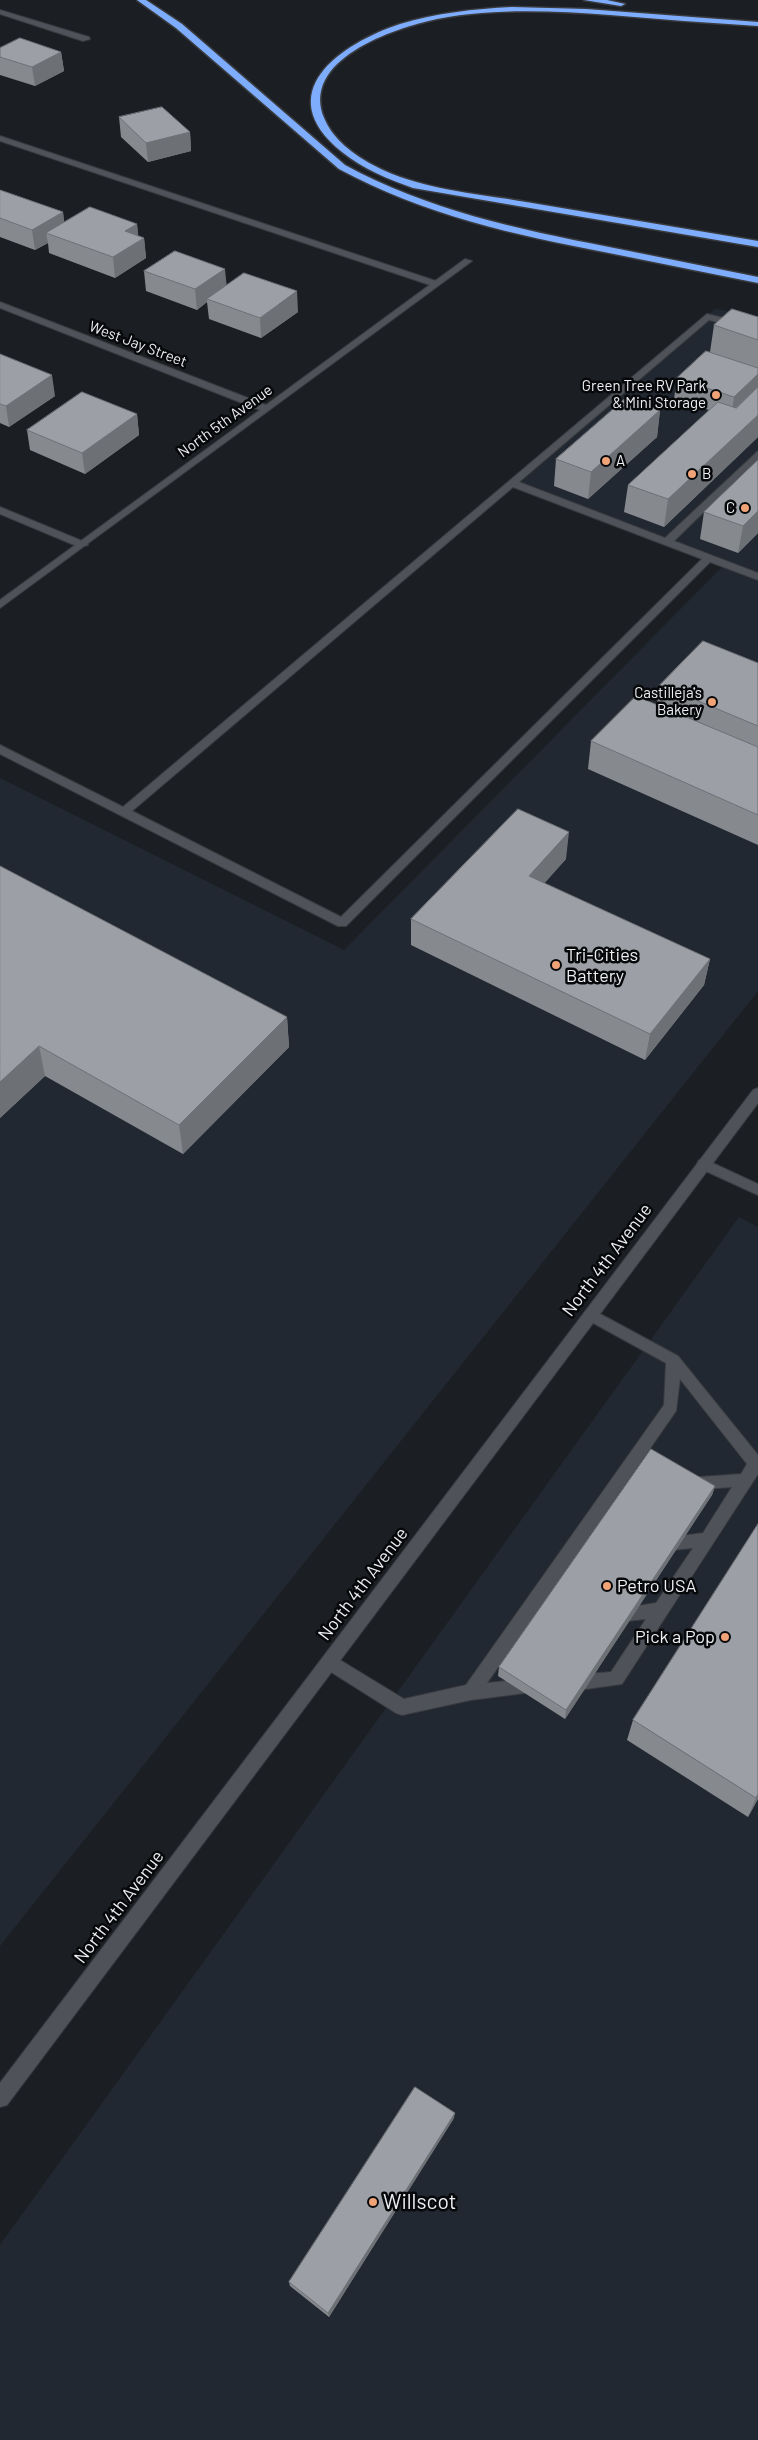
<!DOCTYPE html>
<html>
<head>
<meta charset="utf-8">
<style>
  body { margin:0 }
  canvas { display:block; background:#1b1e23 }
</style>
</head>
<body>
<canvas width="758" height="2440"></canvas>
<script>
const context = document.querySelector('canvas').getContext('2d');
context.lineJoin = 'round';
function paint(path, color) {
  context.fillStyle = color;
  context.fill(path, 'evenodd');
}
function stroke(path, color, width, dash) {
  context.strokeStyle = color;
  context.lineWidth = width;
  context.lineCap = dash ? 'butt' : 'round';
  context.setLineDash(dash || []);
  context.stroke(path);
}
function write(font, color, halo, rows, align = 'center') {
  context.font = font + ' Barlow,sans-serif';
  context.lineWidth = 5;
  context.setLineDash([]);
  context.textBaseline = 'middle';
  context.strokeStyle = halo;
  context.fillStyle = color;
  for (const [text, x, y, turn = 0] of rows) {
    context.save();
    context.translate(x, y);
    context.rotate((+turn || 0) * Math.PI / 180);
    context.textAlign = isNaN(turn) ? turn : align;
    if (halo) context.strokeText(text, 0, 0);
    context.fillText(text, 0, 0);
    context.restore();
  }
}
const built = new Path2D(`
  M 715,309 L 758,316 L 758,991 L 0,1946 L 0,778 L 344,950 L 724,565 L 516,486 Z
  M 739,1217 L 758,1227 L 758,2440 L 0,2440 L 0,2245 Z`);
const service = new Path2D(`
  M 0,136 L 439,282 L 440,284 L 433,286 L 0,141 Z
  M 707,314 L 758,326 L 758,332 L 709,320 L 519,482 L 665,538 L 758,451 L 758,459 L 674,541 L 758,573 L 758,580 L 710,562 L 346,926 L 338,926 L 0,754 L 0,745 L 123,807 ZM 513,487 L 702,559 L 341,917 L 132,811 Z
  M 0,507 L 87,543 L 88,545 L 79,547 L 0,514 Z
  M 591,1309 L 678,1356 L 758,1455 L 758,1474 L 622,1684 L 572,1691 L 566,1688 L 564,1683 L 566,1678 L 572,1675 L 611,1672 L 646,1619 L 617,1622 L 611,1620 L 609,1615 L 611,1610 L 656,1603 L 693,1548 L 663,1551 L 658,1549 L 655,1544 L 658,1539 L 703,1533 L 732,1487 L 691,1490 L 686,1488 L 683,1483 L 686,1478 L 741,1474 L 747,1464 L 680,1379 L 676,1411 L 487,1683 L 535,1678 L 541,1681 L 543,1686 L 541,1691 L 471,1700 L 402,1715 L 396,1713 L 323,1667 L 321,1662 L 323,1657 L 329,1654 L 335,1657 L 404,1699 L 466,1685 L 664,1405 L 666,1363 L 586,1319 L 584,1315 L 586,1311 Z`);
const minor = new Path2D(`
  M 0,10 L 89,37 L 90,39 L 83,41 L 0,14 Z
  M 465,259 L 472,261 L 0,608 L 0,600 L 260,410 L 0,308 L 0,302 L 266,405 Z
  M 704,1159 L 758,1184 L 758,1195 L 699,1168 L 697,1164 L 699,1160 Z`);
const secondary = new Path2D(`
  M 758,1088 L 758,1103 L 7,2105 L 0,2107 L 0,2083 L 753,1090 Z`);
const motorway = new Path2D(`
  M 137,0 L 146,0 L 182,24 L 345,165 C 428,210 517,229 609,247 C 659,257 708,267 758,277 L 758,283 C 708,273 659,263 609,253 C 515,235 424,215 339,169 L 176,28 Z
  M 584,0 L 607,0 L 625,4 L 621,6 Z
  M 512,7 L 586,9 L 758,22 L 758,26 C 709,23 659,19 610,15 C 553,11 494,8 437,19 C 394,28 298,60 325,120 C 334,140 353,154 373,165 C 420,190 475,193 526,202 C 603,215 681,228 758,241 L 758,247 L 413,188 C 388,179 363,169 342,152 C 269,93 340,44 400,24 C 436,13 474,9 512,7 Z`);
const wall = new Path2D(`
  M 0,48 L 61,52 L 64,71 L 35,86 L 0,75 Z
  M 119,117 L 190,132 L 191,151 L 148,162 L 121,137 Z
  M 0,190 L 63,212 L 64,222 L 137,224 L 138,236 L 144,238 L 146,258 L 115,278 L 49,253 L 48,243 L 35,250 L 0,237 Z
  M 144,271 L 226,285 L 298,312 L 261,338 L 209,319 L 207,302 L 197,310 L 146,291 Z
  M 758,317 L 758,437 L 664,527 L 624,512 L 628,485 L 709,410 L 674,399 L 677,378 L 710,352 L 714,325 Z
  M 0,354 L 55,396 L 9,427 L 0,423 Z
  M 660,410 L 657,437 L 588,499 L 554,486 L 556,459 Z
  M 137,414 L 139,435 L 85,474 L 30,450 L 27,430 Z
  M 758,460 L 758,533 L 738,553 L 700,539 L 704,512 Z
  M 758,663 L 758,845 L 588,769 L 591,741 L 657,704 L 660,685 Z
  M 566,859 L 544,883 L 710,959 L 704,985 L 645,1060 L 411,945 L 411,919 Z
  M 0,866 L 287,1017 L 289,1047 L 183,1154 L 45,1076 L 0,1118 Z
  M 715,1486 L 712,1495 L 565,1719 L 498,1676 L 499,1667 Z
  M 633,1720 L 758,1799 L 748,1817 L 627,1740 Z
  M 454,2118 L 329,2317 L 290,2286 L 289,2282 Z`);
const shadedWall = new Path2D(`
  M 61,52 L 64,71 L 35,86 L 32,67 Z
  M 190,132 L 191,151 L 148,162 L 146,143 Z
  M 63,212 L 65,232 L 46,233 L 48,243 L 35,250 L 32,230 Z
  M 137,224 L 139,242 L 144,238 L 146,258 L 115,278 L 113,257 L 125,231 Z
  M 225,269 L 227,289 L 207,299 L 207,302 L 197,310 L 195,289 Z
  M 297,291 L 298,312 L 261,338 L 260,318 Z
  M 758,374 L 758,391 L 731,418 L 734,397 Z
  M 52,375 L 55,396 L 9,427 L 6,406 Z
  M 660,410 L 657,437 L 588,499 L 591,472 Z
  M 137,414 L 139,435 L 85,474 L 82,453 Z
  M 758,415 L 758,437 L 664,527 L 668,499 Z
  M 758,511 L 758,533 L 738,553 L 743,526 Z
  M 569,832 L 566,859 L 527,903 L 529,876 Z
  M 710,959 L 704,985 L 645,1060 L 650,1034 Z
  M 287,1017 L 289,1047 L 183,1154 L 179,1125 Z
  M 39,1046 L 45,1076 L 0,1118 L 0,1082 Z
  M 715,1486 L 712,1495 L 565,1719 L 566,1710 Z
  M 758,1794 L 758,1799 L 748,1817 L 756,1798 Z
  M 455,2113 L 454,2118 L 329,2317 L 328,2313 Z`);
const building = new Path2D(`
  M 20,38 L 61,52 L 32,67 L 0,57 L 0,48 Z
  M 162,107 L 190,132 L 146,143 L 119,117 Z
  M 0,190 L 63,212 L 32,230 L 0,218 Z
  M 90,207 L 137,224 L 125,231 L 144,238 L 113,257 L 46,233 Z
  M 175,251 L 225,269 L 195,289 L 144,271 Z
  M 244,273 L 297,291 L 260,318 L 207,299 Z
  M 732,309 L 758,317 L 758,340 L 714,325 Z
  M 706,351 L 758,368 L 758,374 L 734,397 L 677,378 Z
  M 0,354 L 52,375 L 6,406 L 0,404 Z
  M 758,387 L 758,415 L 668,499 L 628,485 L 718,402 L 736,408 Z
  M 82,392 L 137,414 L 82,453 L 27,430 Z
  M 626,398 L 660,410 L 591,472 L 556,459 Z
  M 758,460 L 758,511 L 743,526 L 704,512 Z
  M 703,641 L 758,663 L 758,726 L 660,685 Z
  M 636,696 L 758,747 L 758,815 L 591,741 Z
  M 518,809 L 569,832 L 529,876 L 710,959 L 650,1034 L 411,919 Z
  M 0,866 L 287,1017 L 179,1125 L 39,1046 L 0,1082 Z
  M 651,1449 L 715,1486 L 566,1710 L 499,1667 Z
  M 758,1524 L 758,1794 L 756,1798 L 633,1720 Z
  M 415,2087 L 455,2113 L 328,2313 L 289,2282 Z`);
const markers = [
  [716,395,5,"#efa377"],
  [606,461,5,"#efa377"],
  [692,474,5,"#efa377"],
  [745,508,5,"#efa377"],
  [712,702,5,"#efa377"],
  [556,965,5,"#efa377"],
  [607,1586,5,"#efa377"],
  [725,1637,5,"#efa377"],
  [373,2202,5,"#efa377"]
];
const farStreetnames = [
  ["West Jay Street",138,344,21],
  ["North 5th Avenue",225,421,-36]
];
const farPoinames = [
  ["Green Tree RV Park",706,386],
  ["& Mini Storage",706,403],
  ["A",616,461,"left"],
  ["B",702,474,"left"],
  ["C",735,508],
  ["Castilleja's",702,693],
  ["Bakery",702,710]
];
const poiNames = [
  ["Tri-Cities",566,955],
  ["Battery",566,976],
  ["Petro USA",617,1586],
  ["Pick a Pop",715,1637,"right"]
];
const streetNames = [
  ["North 4th Avenue",607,1260,-53],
  ["North 4th Avenue",363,1584,-53],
  ["North 4th Avenue",119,1907,-53]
];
const nearPoinames = [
  ["Willscot",383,2202]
];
paint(built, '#222831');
stroke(service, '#393b3f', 2);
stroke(minor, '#393b3f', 2);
stroke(secondary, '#393b3f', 2);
stroke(motorway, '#393b3f', 3);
paint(service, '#4f5258');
paint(minor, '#4f5258');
paint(secondary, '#4f5258');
paint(motorway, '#7fadfe');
paint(wall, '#868a8f');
paint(shadedWall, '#6d7074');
paint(building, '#9ca0a6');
stroke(building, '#6d7074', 1);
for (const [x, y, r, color] of markers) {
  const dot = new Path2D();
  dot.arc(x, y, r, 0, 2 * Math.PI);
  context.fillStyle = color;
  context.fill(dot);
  stroke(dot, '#07080a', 2);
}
write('15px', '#edeff3', '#07080a', farStreetnames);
write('15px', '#edeff3', '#07080a', farPoinames, 'right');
write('18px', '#edeff3', '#07080a', poiNames, 'left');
write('18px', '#edeff3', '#07080a', streetNames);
write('21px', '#edeff3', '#07080a', nearPoinames, 'left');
</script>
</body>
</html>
